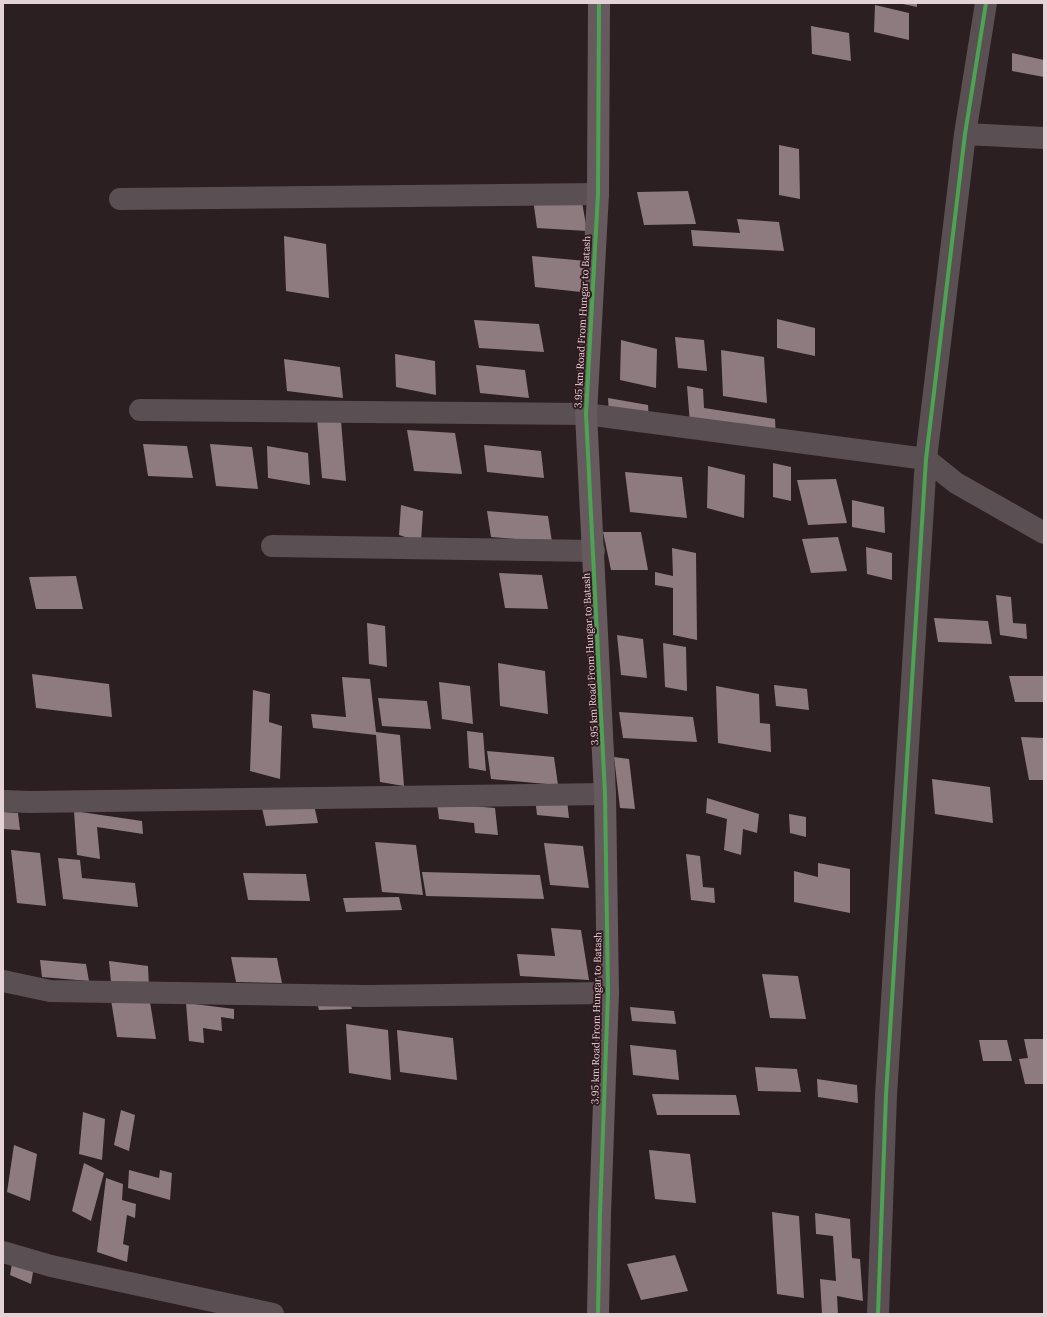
<!DOCTYPE html>
<html>
<head>
<meta charset="utf-8">
<style>
  body { margin:0 }
  #map { position:relative; width:1047px; height:1317px; overflow:hidden; background:#2b1f22; font-family:Lora,serif }
  canvas { display:block }
  .frame { position:absolute; inset:0; border:4px solid #e3d2d6; pointer-events:none }
</style>
</head>
<body>
<div id="map">
<canvas width="1047" height="1317"></canvas>
<div class="frame"></div>
</div>
<script>
const context = document.querySelector('canvas').getContext('2d');
context.lineJoin = 'round';
function paint(path, color) {
  context.fillStyle = color;
  context.fill(path, 'evenodd');
}
function stroke(path, color, width, dash) {
  context.strokeStyle = color;
  context.lineWidth = width;
  context.lineCap = dash ? 'butt' : 'round';
  context.setLineDash(dash || []);
  context.stroke(path);
}
function write(font, color, halo, rows, align = 'center') {
  context.font = font + ' Lora,serif';
  context.lineWidth = 4;
  context.setLineDash([]);
  context.textBaseline = 'middle';
  context.strokeStyle = halo;
  context.fillStyle = color;
  for (const [text, x, y, turn = 0] of rows) {
    context.save();
    context.translate(x, y);
    context.rotate((+turn || 0) * Math.PI / 180);
    context.textAlign = isNaN(turn) ? turn : align;
    if (halo) context.strokeText(text, 0, 0);
    context.fillText(text, 0, 0);
    context.restore();
  }
}
const building = new Path2D(`
  M 903,3 L 917,3 L 917,7 L 903,4 Z
  M 875,5 L 909,13 L 909,40 L 874,32 Z
  M 811,26 L 849,33 L 851,61 L 812,54 Z
  M 1012,53 L 1044,60 L 1044,77 L 1012,71 Z
  M 779,145 L 799,149 L 800,199 L 779,195 Z
  M 688,191 L 696,224 L 644,225 L 637,192 Z
  M 533,199 L 582,202 L 587,231 L 537,228 Z
  M 737,219 L 779,222 L 784,251 L 693,246 L 691,230 L 740,233 Z
  M 284,236 L 326,244 L 329,298 L 286,291 Z
  M 532,256 L 586,261 L 590,293 L 535,287 Z
  M 777,319 L 815,328 L 815,356 L 777,348 Z
  M 474,320 L 539,324 L 544,352 L 479,348 Z
  M 675,337 L 704,340 L 707,371 L 678,368 Z
  M 621,340 L 657,349 L 656,388 L 620,380 Z
  M 721,350 L 764,357 L 767,403 L 723,396 Z
  M 395,354 L 435,361 L 436,395 L 396,387 Z
  M 284,359 L 340,367 L 343,398 L 287,391 Z
  M 476,365 L 525,370 L 529,398 L 480,393 Z
  M 687,386 L 703,389 L 704,408 L 775,419 L 776,438 L 690,424 Z
  M 608,398 L 648,405 L 649,421 L 609,414 Z
  M 317,418 L 341,421 L 346,481 L 322,478 Z
  M 407,430 L 455,433 L 462,474 L 414,471 Z
  M 143,444 L 187,446 L 193,478 L 148,476 Z
  M 210,444 L 252,447 L 258,489 L 216,486 Z
  M 484,445 L 541,451 L 544,478 L 487,472 Z
  M 267,446 L 308,453 L 310,485 L 268,478 Z
  M 773,463 L 791,467 L 791,501 L 773,497 Z
  M 708,466 L 745,475 L 744,518 L 707,508 Z
  M 625,472 L 682,477 L 687,518 L 630,512 Z
  M 836,479 L 847,523 L 808,525 L 797,480 Z
  M 852,500 L 884,507 L 885,533 L 852,527 Z
  M 401,505 L 423,511 L 421,542 L 399,535 Z
  M 487,511 L 548,516 L 552,542 L 491,537 Z
  M 603,532 L 641,532 L 648,570 L 611,570 Z
  M 838,537 L 847,571 L 811,573 L 802,539 Z
  M 866,547 L 892,553 L 892,580 L 867,574 Z
  M 672,548 L 696,553 L 697,640 L 673,635 L 673,588 L 655,585 L 655,572 L 673,576 Z
  M 499,573 L 542,575 L 548,609 L 505,608 Z
  M 76,576 L 83,609 L 36,609 L 29,577 Z
  M 996,595 L 1011,597 L 1013,623 L 1026,624 L 1027,639 L 1000,635 Z
  M 934,618 L 988,621 L 992,644 L 938,642 Z
  M 367,623 L 385,626 L 387,667 L 369,664 Z
  M 617,635 L 643,639 L 647,678 L 621,675 Z
  M 663,643 L 686,647 L 687,691 L 665,687 Z
  M 498,663 L 545,671 L 548,714 L 500,706 Z
  M 32,674 L 109,684 L 112,717 L 36,708 Z
  M 1009,676 L 1044,676 L 1044,702 L 1015,702 Z
  M 342,677 L 370,679 L 376,732 L 400,735 L 404,786 L 380,782 L 376,735 L 313,728 L 311,714 L 346,717 Z
  M 439,682 L 470,686 L 473,724 L 442,719 Z
  M 774,685 L 807,689 L 809,710 L 776,706 Z
  M 716,686 L 759,694 L 760,723 L 770,724 L 771,752 L 718,743 Z
  M 253,690 L 270,694 L 269,722 L 282,726 L 280,779 L 250,771 Z
  M 378,698 L 427,701 L 431,729 L 382,726 Z
  M 619,712 L 693,717 L 697,742 L 623,738 Z
  M 467,731 L 483,733 L 486,771 L 469,768 Z
  M 1021,737 L 1044,738 L 1044,780 L 1029,780 Z
  M 487,751 L 554,757 L 558,785 L 491,779 Z
  M 614,757 L 629,759 L 635,809 L 620,808 Z
  M 932,779 L 990,787 L 993,823 L 935,814 Z
  M 535,798 L 567,800 L 569,818 L 537,815 Z
  M 707,798 L 759,814 L 757,833 L 743,829 L 741,855 L 724,850 L 727,819 L 706,813 Z
  M 437,803 L 495,808 L 498,835 L 475,833 L 474,823 L 439,819 Z
  M 314,805 L 318,823 L 266,826 L 262,808 Z
  M 74,811 L 142,821 L 143,834 L 97,827 L 100,859 L 77,855 Z
  M 3,812 L 18,813 L 20,830 L 3,829 Z
  M 789,814 L 806,817 L 806,837 L 790,833 Z
  M 375,842 L 416,845 L 423,895 L 382,892 Z
  M 544,843 L 583,846 L 589,888 L 550,885 Z
  M 11,850 L 40,853 L 46,906 L 17,903 Z
  M 686,854 L 700,856 L 703,887 L 714,888 L 715,903 L 691,900 Z
  M 58,858 L 80,860 L 82,878 L 135,883 L 138,907 L 63,899 Z
  M 818,863 L 850,869 L 850,913 L 794,902 L 794,871 L 818,877 Z
  M 422,872 L 540,875 L 544,899 L 426,896 Z
  M 243,873 L 306,874 L 310,901 L 248,900 Z
  M 399,897 L 402,910 L 346,912 L 343,898 Z
  M 551,928 L 581,930 L 589,980 L 520,976 L 517,954 L 555,956 Z
  M 231,957 L 277,958 L 282,983 L 236,982 Z
  M 40,960 L 86,964 L 89,981 L 42,977 Z
  M 109,961 L 148,966 L 149,987 L 111,982 Z
  M 762,974 L 798,976 L 806,1019 L 770,1018 Z
  M 349,998 L 352,1009 L 319,1010 L 316,999 Z
  M 111,1000 L 150,1002 L 156,1039 L 117,1037 Z
  M 186,1003 L 234,1009 L 234,1019 L 221,1017 L 222,1031 L 203,1028 L 204,1043 L 189,1041 Z
  M 630,1007 L 674,1011 L 676,1024 L 632,1021 Z
  M 346,1024 L 388,1030 L 391,1080 L 349,1073 Z
  M 397,1030 L 453,1038 L 457,1080 L 400,1072 Z
  M 1024,1039 L 1044,1039 L 1044,1084 L 1025,1084 L 1019,1059 L 1028,1058 Z
  M 979,1040 L 1007,1040 L 1012,1061 L 983,1061 Z
  M 630,1045 L 676,1050 L 679,1080 L 633,1075 Z
  M 755,1067 L 797,1069 L 801,1092 L 758,1091 Z
  M 817,1079 L 857,1085 L 858,1103 L 818,1097 Z
  M 652,1094 L 736,1095 L 740,1115 L 657,1115 Z
  M 121,1110 L 135,1115 L 129,1151 L 114,1145 Z
  M 83,1112 L 105,1119 L 102,1160 L 79,1154 Z
  M 14,1145 L 37,1154 L 30,1201 L 7,1192 Z
  M 649,1150 L 690,1154 L 696,1203 L 655,1199 Z
  M 84,1163 L 104,1173 L 91,1221 L 72,1211 Z
  M 129,1170 L 159,1178 L 160,1170 L 172,1173 L 170,1200 L 128,1188 Z
  M 106,1178 L 123,1184 L 122,1200 L 136,1204 L 135,1218 L 127,1215 L 123,1244 L 129,1246 L 127,1262 L 97,1252 Z
  M 772,1212 L 799,1216 L 804,1298 L 777,1294 Z
  M 815,1213 L 850,1219 L 852,1258 L 860,1259 L 863,1301 L 837,1296 L 838,1314 L 822,1314 L 820,1279 L 836,1281 L 833,1236 L 816,1234 Z
  M 675,1255 L 688,1291 L 641,1300 L 627,1264 Z
  M 13,1258 L 34,1266 L 31,1284 L 10,1275 Z`);
const street = new Path2D(`
  M 965,134 L 1044,138
  M 120,199 L 598,194
  M 140,410 L 586,414 L 926,459 L 956,483 L 1044,533
  M 272,546 L 594,551
  M 3,801 L 30,802 L 605,794
  M 3,981 L 50,991 L 366,996 L 608,993
  M 3,1252 L 51,1266 L 273,1314
  M 878,1314 L 886,1095 L 926,459 L 965,134 L 986,3`);
const secondary = new Path2D(`
  M 598,1314 L 600,1214 L 608,993 L 605,794 L 586,414 L 598,194 L 599,3`);
const cycleway = new Path2D(`
  M 598,1314 L 600,1214 L 608,993 L 605,794 L 586,414 L 598,194 L 599,3
  M 878,1314 L 886,1095 L 926,459 L 965,134 L 986,3`);
const streetNames = [
  ["3.95 km Road From Hungar to Batash",583,322,-87],
  ["3.95 km Road From Hungar to Batash",591,659,-93],
  ["3.95 km Road From Hungar to Batash",597,1018,-89]
];
paint(building, '#8d7b80');
stroke(street, '#5a4f52', 22);
stroke(secondary, '#665a5e', 22);
stroke(cycleway, '#4ca352', 4);
write('10px', '#e3d2d6', '#311920', streetNames);
</script>
</body>
</html>
